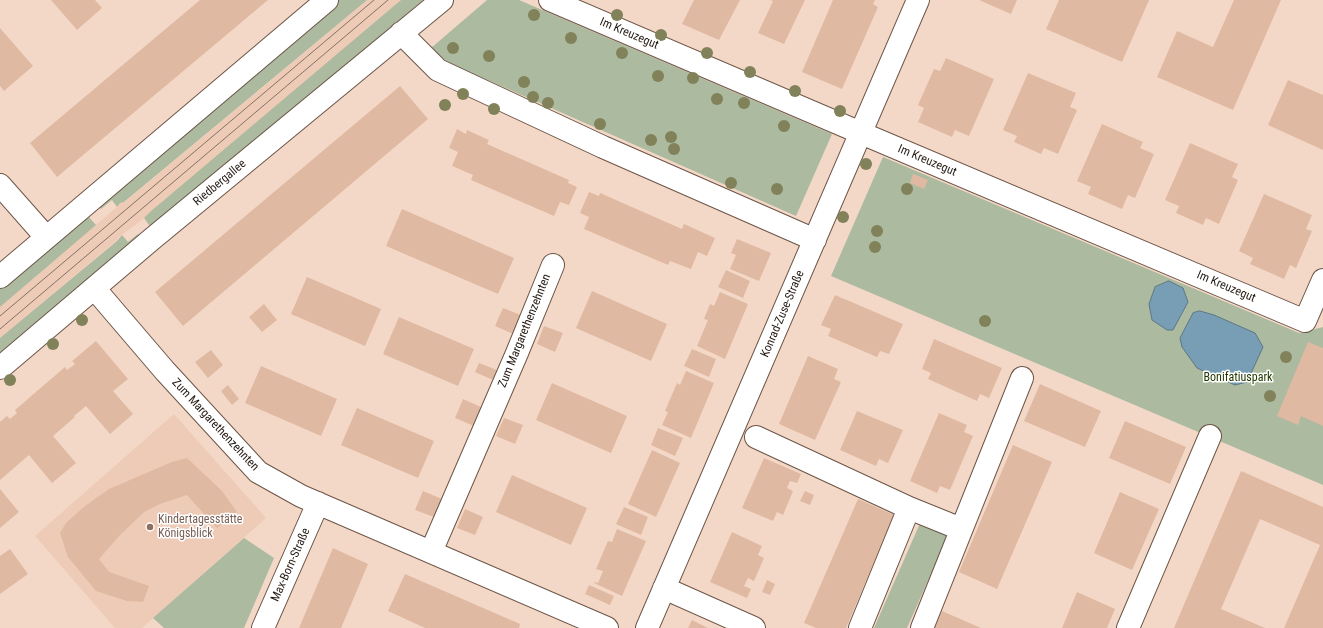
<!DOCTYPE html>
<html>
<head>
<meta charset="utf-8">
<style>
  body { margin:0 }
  canvas { display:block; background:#f4d8c7 }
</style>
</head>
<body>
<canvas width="1323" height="628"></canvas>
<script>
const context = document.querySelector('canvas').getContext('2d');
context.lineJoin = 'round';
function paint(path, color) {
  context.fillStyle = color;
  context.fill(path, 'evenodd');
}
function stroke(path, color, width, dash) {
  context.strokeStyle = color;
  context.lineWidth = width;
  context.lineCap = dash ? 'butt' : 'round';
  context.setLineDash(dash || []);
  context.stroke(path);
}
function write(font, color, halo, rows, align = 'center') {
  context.font = font + ' "Roboto Condensed",sans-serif';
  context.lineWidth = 3;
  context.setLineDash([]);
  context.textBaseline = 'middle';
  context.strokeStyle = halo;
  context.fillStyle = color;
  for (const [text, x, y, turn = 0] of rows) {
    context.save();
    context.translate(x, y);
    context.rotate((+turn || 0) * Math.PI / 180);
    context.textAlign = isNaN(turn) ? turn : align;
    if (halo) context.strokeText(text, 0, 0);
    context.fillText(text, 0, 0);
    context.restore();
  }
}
const built = new Path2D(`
  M 367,0 L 401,0 L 147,216 L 119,237 L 117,240 L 0,338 L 0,307 L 118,206 L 120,203 L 125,202 Z
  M 174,414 L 266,518 L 142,628 L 115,628 L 35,536 Z`);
const green = new Path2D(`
  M 339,0 L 367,0 L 124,202 L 120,203 L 117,207 L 112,200 L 101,209 L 98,204 Z
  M 401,0 L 423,0 L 152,229 L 144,218 L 150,212 Z
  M 487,0 L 519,0 L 832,134 L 796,216 L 449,63 L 431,48 Z
  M 883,157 L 1299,333 L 1323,327 L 1323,485 L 831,276 Z
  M 87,215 L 96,225 L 0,307 L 0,286 Z
  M 138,234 L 141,239 L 0,357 L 0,338 L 117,241 L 122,235 L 128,242 Z
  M 921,521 L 949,533 L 907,628 L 874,628 Z
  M 244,538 L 274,558 L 244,628 L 164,628 L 153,618 Z`);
const water = new Path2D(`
  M 1169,281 L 1183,288 L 1188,302 L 1173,330 L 1167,330 L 1152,320 L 1149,304 L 1155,287 Z
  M 1200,311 L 1214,315 L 1255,333 L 1263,347 L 1247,382 L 1235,385 L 1197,368 L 1182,347 L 1180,338 L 1193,313 Z`);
const building = new Path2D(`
  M 51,0 L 95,0 L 102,8 L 77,30 Z
  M 200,0 L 268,0 L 57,177 L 30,143 Z
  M 694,0 L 740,0 L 719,40 L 682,24 Z
  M 770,0 L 805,0 L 784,44 L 758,33 L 773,1 Z
  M 833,0 L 875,0 L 873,4 L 878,7 L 842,89 L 802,72 Z
  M 979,0 L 1017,0 L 1011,14 Z
  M 1059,0 L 1149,0 L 1122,62 L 1046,29 Z
  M 1234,0 L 1281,0 L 1233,110 L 1157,77 L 1177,31 L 1213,47 Z
  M 0,28 L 33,66 L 4,91 L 0,86 Z
  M 946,58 L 994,79 L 969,136 L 955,130 L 952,137 L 918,122 L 924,108 L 918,105 L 934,69 L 940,71 Z
  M 1028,73 L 1076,93 L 1070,107 L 1077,110 L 1058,154 L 1044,148 L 1041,154 L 1014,142 L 1017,136 L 1003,130 Z
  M 1288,80 L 1323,95 L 1323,150 L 1268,125 Z
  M 400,86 L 428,119 L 183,326 L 155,292 Z
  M 1102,124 L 1143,142 L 1140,148 L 1154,154 L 1135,198 L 1128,195 L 1122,209 L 1088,194 L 1091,187 L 1077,181 Z
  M 457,129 L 466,134 L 467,130 L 489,140 L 487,144 L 569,180 L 568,183 L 577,187 L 569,205 L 560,202 L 554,216 L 471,180 L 473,175 L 452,166 L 458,152 L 449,148 Z
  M 1190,143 L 1238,164 L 1232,177 L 1238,180 L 1219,224 L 1206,218 L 1203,225 L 1176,213 L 1179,206 L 1165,200 Z
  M 913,174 L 928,180 L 924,189 L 910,183 Z
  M 589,192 L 599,196 L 600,193 L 682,229 L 684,224 L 715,238 L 707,256 L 698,252 L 691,269 L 670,261 L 668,265 L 584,229 L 589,217 L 580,213 Z
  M 1264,194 L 1312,215 L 1306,229 L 1312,231 L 1296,268 L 1290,265 L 1284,279 L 1250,264 L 1253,258 L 1239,251 Z
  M 402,209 L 514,258 L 498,294 L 386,246 Z
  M 737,239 L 771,253 L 759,281 L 730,269 L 736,255 L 731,253 Z
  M 726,270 L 750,281 L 743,298 L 718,287 Z
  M 307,277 L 381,309 L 365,346 L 291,314 Z
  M 592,291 L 667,324 L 651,361 L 576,328 Z
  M 720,292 L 748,304 L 725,359 L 697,346 L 708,320 L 704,319 L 710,304 L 714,306 Z
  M 835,295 L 903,324 L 889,354 L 880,351 L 877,357 L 828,336 L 831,329 L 821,325 Z
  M 264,304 L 277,320 L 262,332 L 249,317 Z
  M 503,308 L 521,315 L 513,334 L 495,326 Z
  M 399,317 L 474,349 L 458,386 L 383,354 Z
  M 544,326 L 563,333 L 555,352 L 537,344 Z
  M 934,339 L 1002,368 L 989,398 L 980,394 L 977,401 L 928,379 L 931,373 L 922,369 Z
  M 96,341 L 128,379 L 113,391 L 133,414 L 110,434 L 86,406 L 74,416 L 75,417 L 53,436 L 76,463 L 52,483 L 29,455 L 0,480 L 0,422 L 7,416 L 10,419 L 17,413 L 15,410 L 65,367 L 67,370 L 75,364 L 72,361 Z
  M 1308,342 L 1323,348 L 1323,426 L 1301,416 L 1298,425 L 1277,416 Z
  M 692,349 L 716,359 L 709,377 L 684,366 Z
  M 211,350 L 223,365 L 208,378 L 195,362 Z
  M 808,356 L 838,369 L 834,379 L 841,382 L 815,440 L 779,424 Z
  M 479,363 L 497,370 L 493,380 L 475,372 Z
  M 261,366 L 337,399 L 321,436 L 245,403 Z
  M 686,371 L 714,383 L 691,438 L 662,425 L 668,412 L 665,411 L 677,383 L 680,385 Z
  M 552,383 L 627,416 L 611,453 L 536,420 Z
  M 1040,384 L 1101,411 L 1085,447 L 1024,421 Z
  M 228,385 L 239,399 L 232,405 L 221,391 Z
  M 463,399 L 481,407 L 474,426 L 455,418 Z
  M 357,408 L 434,441 L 418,478 L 341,445 Z
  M 857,411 L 903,430 L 888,463 L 879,459 L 876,466 L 840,450 Z
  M 939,413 L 967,425 L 964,432 L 973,436 L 950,490 L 940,486 L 937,493 L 910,481 Z
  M 504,418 L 523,425 L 515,444 L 496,436 Z
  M 1125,421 L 1186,447 L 1170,484 L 1109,458 Z
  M 658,428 L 683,438 L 675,456 L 651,445 Z
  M 1013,445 L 1052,462 L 997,589 L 959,572 Z
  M 652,450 L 680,463 L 656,517 L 628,504 Z
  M 187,458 L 222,491 L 237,512 L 217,528 L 187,495 L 160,504 L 144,512 L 120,535 L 99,559 L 109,572 L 149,586 L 143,602 L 127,601 L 96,591 L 68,557 L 60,533 L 66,523 L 85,506 L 109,489 L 172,462 Z
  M 764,458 L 801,474 L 797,483 L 790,481 L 787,488 L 793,491 L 783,515 L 777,512 L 773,521 L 742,508 Z
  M 1241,471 L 1323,507 L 1323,628 L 1284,628 L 1320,545 L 1260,519 L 1221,609 L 1265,628 L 1174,628 Z
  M 512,475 L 587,508 L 571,545 L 496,512 Z
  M 0,489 L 19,512 L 0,528 Z
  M 423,491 L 442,499 L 434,517 L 415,510 Z
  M 805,491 L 814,495 L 810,505 L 800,501 Z
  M 1120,492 L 1159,509 L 1132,570 L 1094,553 Z
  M 858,499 L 894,515 L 846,628 L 816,628 L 804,623 Z
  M 624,507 L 648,517 L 641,535 L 616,524 Z
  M 465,509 L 483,517 L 475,535 L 457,528 Z
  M 617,529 L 646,541 L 622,596 L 594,583 L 594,582 L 598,583 L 603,571 L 596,569 L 608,541 L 612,542 Z
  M 732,532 L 762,546 L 758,555 L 764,558 L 754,581 L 748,578 L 744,586 L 751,589 L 747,598 L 710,582 Z
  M 333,548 L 368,564 L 350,607 L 341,628 L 299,628 Z
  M 10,549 L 28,574 L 0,594 L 0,556 Z
  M 405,574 L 520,624 L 519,628 L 425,628 L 388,611 Z
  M 767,580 L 775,584 L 770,595 L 762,592 Z
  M 589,585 L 614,596 L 610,605 L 585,594 Z
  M 1077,592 L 1115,609 L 1107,628 L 1062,628 Z
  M 942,611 L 981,628 L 934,628 Z
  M 692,620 L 708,628 L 688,628 Z`);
const minor = new Path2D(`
  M 550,0 L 861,133 L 1305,321 L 1323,280
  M 401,33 L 438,70 L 603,147 L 815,240
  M 0,185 L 46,237
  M 0,277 L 327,0
  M 94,288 L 165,371 L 258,472 L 301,496 L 607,628
  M 0,368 L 152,239 L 442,0
  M 756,437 L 909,508 L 961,529
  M 431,552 L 517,353 L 553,265
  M 664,588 L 754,628
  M 263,628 L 318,503
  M 647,628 L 918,0
  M 860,628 L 909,508
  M 922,628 L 1022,378
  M 1128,628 L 1210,436`);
const tram = new Path2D(`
  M 0,316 L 374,0
  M 0,329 L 388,0`);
const trees = [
  [534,15],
  [617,15],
  [661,35],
  [571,38],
  [453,48],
  [622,53],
  [707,53],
  [489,56],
  [750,72],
  [658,76],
  [693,78],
  [524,82],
  [795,91],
  [463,94],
  [533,97],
  [717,99],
  [548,103],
  [744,103],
  [445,105],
  [494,109],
  [840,111],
  [600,124],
  [784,126],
  [671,137],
  [651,140],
  [674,149],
  [866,164],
  [731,183],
  [777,189],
  [907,189],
  [843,217],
  [877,231],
  [875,247],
  [82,320],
  [985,321],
  [53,344],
  [1286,357],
  [10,380],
  [1270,396]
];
const markers = [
  [150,527,4,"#8d6e63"]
];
const streetNames = [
  ["Im Kreuzegut",629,34,23],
  ["Im Kreuzegut",927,161,23],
  ["Riedbergallee",220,183,-40],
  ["Im Kreuzegut",1226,287,23],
  ["Konrad-Zuse-Straße",783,314,-67],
  ["Zum Margarethenzehnten",525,331,-68],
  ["Zum Margarethenzehnten",215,425,47],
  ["Max-Born-Straße",291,565,-66]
];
const parkNames = [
  ["Bonifatiuspark",1238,378]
];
const educationNames = [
  ["Kindertagesstätte",158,520],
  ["Königsblick",158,534]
];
paint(built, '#edcbb6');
paint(green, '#acba9f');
paint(water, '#779eb5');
stroke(water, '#5e7785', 1);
paint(building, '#e0b9a2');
stroke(minor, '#6c5547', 24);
stroke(minor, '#fff', 22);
stroke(tram, '#847166', 1);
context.fillStyle = '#81815a';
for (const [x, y] of trees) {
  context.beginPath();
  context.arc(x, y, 6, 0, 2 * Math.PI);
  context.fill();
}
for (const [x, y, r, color] of markers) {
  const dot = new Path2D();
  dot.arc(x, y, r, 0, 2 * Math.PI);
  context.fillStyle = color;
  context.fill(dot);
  stroke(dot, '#fff', 1.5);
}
write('12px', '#251b15', '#fff', streetNames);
write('12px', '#233900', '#fff', parkNames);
write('12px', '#785e54', '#fff', educationNames, 'left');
</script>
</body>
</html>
